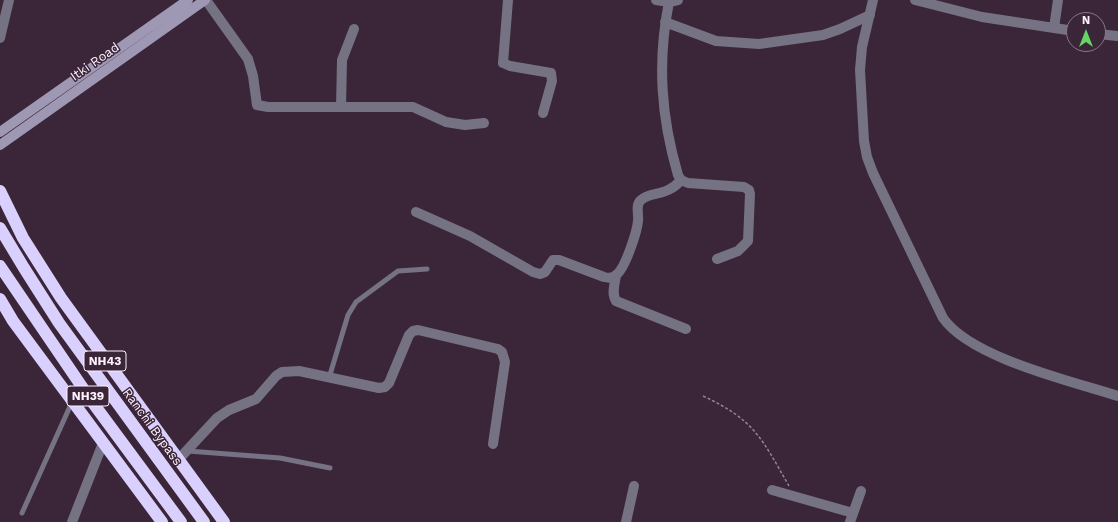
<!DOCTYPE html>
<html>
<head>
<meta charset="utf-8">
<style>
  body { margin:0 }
  #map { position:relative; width:1118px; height:522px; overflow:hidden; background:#3b2639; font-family:"Work Sans",sans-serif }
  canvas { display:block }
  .north { position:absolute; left:1066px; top:12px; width:40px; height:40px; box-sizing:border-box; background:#3b2639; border:1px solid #897787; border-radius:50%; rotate:0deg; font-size:11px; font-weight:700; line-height:16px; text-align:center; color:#fef0fc }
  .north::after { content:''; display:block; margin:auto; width:14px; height:18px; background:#67d466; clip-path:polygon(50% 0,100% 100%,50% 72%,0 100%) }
</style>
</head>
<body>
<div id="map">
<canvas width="1118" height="522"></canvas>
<div class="north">N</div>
</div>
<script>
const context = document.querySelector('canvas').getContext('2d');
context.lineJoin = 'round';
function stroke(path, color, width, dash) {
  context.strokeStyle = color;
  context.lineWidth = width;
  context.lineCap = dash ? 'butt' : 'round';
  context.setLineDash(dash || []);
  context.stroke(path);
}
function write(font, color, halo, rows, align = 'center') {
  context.font = font + ' "Work Sans",sans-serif';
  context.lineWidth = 3;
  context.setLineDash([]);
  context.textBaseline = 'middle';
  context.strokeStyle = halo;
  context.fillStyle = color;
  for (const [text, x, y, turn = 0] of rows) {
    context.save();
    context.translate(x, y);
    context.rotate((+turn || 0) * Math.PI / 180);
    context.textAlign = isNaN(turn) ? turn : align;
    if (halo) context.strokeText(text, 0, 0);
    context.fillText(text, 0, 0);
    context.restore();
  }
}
const path = new Path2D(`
  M 703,396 C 755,420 762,439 789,486`);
const lane = new Path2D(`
  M 329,378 L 348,315 L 356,302 L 398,271 L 427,269
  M 188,451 L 280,458 L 330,468
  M 22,513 L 72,402`);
const street = new Path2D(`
  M 206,0 L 248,59 L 253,76 L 257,105 L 268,107 L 413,107 L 446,122 L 465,125 L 484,123
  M 508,0 L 503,63 L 510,66 L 551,73 L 552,81 L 543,113
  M 656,0 L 669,2 L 678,0
  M 873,0 L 862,47 L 860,70 L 864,141 L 867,157 L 873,173 L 943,318 C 971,358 1071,381 1118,396
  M 915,0 L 982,17 L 1074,31
  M 669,2 C 657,62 661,117 678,175 L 681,180 L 688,183 L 744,187 L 749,190 L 750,194 L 748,241 L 738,251 L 717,259
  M 665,22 L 716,41 L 759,44 L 823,35 L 840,29 L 870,15
  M 1054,28 L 1058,0
  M 1098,34 L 1117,36
  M 0,38 L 9,0
  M 341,107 L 342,60 L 354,29
  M 416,212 L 470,236 L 533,272 L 540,274 L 545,272 L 553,260 L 559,260 L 604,277 C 608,278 613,278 616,275 C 625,269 637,232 638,221 C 639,214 635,205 641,200 C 650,191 667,197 681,180
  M 616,275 C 615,284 611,293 616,301 L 686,329
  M 178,460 L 217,418 L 229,410 L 256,399 L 276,376 L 282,372 L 299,371 L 379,388 L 385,387 L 389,383 L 409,335 L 413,331 L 418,330 L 498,349 L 502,352 L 505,362 L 493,444
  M 772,490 L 853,513
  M 72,522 L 103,443
  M 626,522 L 634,486
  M 850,522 L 861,491`);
const secondary = new Path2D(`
  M 0,132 L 188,0
  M 0,145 L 205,0`);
const highway = new Path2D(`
  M 0,191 L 23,238 L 61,298 L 224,522
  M 0,228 L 24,268 L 59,323 L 204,522
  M 0,266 L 93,403 L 181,522
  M 0,299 L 13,321 L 162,522`);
const shields = [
  [105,361,42],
  [88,396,42]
];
const shieldNames = [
  ["NH43",105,361],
  ["NH39",88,396]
];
const streetNames = [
  ["Itki Road",95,62,-35],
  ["Ranchi Bypass",152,427,54]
];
stroke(path, '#948292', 1.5, [3, 2]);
stroke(lane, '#757284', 5);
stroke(street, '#757284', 10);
stroke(secondary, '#9e98b5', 10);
stroke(highway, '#d9d0fd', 12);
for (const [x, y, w] of shields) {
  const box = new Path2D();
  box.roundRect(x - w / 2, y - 10, w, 20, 3);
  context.fillStyle = '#3b2639';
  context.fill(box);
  stroke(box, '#fef0fc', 1);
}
write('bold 12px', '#fef0fc', null, shieldNames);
write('13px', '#fef0fc', '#3b2639', streetNames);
</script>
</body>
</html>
